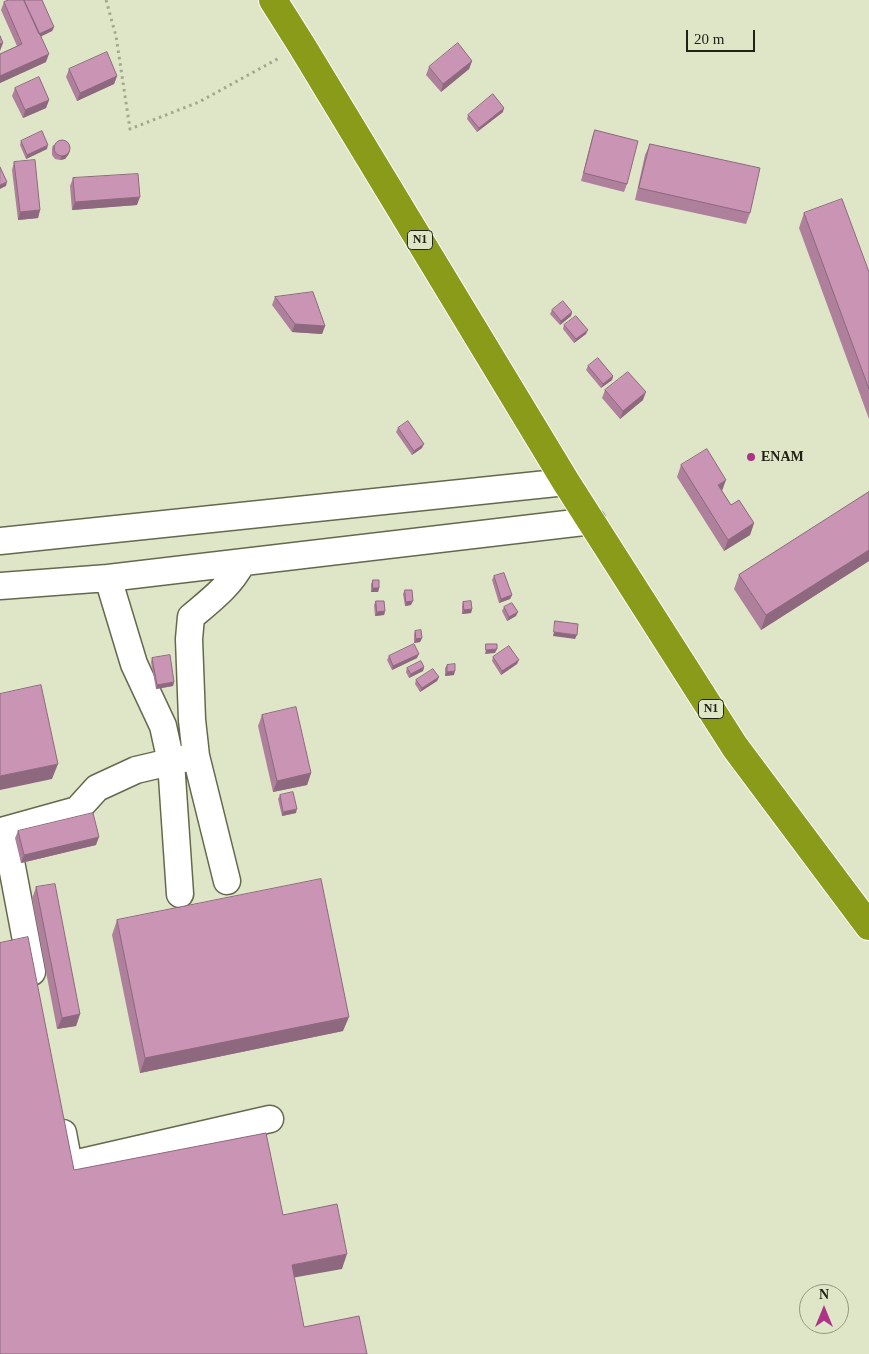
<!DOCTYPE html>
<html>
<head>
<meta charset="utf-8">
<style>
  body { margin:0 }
  #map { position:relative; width:869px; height:1354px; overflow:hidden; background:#dfe6c7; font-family:Georgia,serif }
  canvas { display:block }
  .north { position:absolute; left:799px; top:1284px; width:50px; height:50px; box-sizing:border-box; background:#dfe6c7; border:1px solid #939880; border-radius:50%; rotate:0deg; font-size:14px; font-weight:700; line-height:20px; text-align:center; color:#202216 }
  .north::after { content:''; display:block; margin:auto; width:18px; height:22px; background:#ad3386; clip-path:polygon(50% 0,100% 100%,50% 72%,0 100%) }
  .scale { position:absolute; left:686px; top:30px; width:69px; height:22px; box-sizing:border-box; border:2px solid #202216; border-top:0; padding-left:6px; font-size:15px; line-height:18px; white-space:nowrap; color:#202216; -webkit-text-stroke:4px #dfe6c7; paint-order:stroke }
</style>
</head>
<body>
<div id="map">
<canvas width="869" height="1354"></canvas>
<div class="north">N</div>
<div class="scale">20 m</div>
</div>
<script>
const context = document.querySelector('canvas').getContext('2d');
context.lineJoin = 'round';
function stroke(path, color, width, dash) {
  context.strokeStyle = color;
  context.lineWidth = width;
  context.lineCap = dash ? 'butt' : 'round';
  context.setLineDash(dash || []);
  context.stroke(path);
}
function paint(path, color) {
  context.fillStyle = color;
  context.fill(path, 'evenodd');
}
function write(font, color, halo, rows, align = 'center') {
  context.font = font + ' Georgia,serif';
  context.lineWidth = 4;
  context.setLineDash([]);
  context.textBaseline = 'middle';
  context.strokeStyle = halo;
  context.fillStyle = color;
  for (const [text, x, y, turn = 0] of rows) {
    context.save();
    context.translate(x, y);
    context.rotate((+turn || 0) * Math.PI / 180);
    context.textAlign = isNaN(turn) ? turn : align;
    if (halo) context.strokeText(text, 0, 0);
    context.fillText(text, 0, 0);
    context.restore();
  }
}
const path = new Path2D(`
  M 106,0 L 116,36 L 130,129 L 199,102 L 281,57`);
const minor = new Path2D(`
  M 0,541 L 566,482
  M 0,586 L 108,578
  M 5,830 L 32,972
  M 0,834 L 5,830 L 77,810 L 97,788 L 136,770 L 187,758
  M 227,881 L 196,756 L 192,720 L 189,639 L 191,617 C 211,600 230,586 242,563
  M 180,894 L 171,762 L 163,726 L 134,664 L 108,578 L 592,521
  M 63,1133 L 69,1165 L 270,1119`);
const highway = new Path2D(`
  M 273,0 L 302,46 L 566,482 L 735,747 L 869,926`);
const wall = new Path2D(`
  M 4,2 L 54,27 L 52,31 L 41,36 L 46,62 L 0,83 L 0,54 L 17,46 L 1,10 Z
  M 472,61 L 469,69 L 441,92 L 426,75 L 429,67 Z
  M 69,69 L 117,76 L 114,84 L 77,101 L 66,77 Z
  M 15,88 L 49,100 L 46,108 L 23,118 L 12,96 Z
  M 503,112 L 477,132 L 467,119 L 468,115 Z
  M 595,130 L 627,184 L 624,192 L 581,181 L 592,138 Z
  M 21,141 L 47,149 L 26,159 L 20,145 Z
  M 650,144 L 750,213 L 746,224 L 635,200 L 645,155 Z
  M 53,145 L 70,151 L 68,155 L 65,159 L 60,160 L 55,159 L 52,155 L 52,149 Z
  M 14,162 L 40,210 L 38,218 L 18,220 L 12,170 Z
  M 73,178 L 137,205 L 72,210 L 70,186 Z
  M 804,213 L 869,272 L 869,419 L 799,228 Z
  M 275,297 L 325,326 L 322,334 L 292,332 L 272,305 Z
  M 552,310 L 572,312 L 571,316 L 560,325 L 550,314 Z
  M 564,325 L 586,334 L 574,343 L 563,329 Z
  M 588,366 L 613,376 L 612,380 L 601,388 L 586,370 Z
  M 605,390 L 643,400 L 620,419 L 602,398 Z
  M 398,428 L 422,448 L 412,455 L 396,432 Z
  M 681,465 L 722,491 L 731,505 L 754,523 L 750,535 L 724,551 L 677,477 Z
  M 869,492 L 869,561 L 761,630 L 734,589 L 739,575 Z
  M 494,576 L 512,595 L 510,599 L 499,603 L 492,580 Z
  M 373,580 L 379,588 L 378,592 L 371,592 L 371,584 Z
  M 405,590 L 411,605 L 405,606 L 403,594 Z
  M 376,601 L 385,611 L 384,615 L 375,616 L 374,605 Z
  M 463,602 L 472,609 L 471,613 L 462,614 L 462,606 Z
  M 504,607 L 516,616 L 507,621 L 502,611 Z
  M 415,631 L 422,638 L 420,642 L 414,643 L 414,635 Z
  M 389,656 L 417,658 L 392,670 L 387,660 Z
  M 493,657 L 517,664 L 501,675 L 492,661 Z
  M 152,658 L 174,682 L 173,686 L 156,689 L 151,662 Z
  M 447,665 L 454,675 L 445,676 L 445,668 Z
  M 424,667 L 423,671 L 409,678 L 406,672 L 407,668 Z
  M 439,677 L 437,681 L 420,692 L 415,684 L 416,680 Z
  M 262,715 L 311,773 L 307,785 L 273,792 L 258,726 Z
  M 280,795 L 296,813 L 282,816 L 278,799 Z
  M 18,831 L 96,845 L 21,863 L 15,838 Z
  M 36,887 L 80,1014 L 76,1026 L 57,1029 L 32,899 Z
  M 117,920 L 343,1031 L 140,1073 L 112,935 Z`);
const shadedWall = new Path2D(`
  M 54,27 L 52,31 L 38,38 L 39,34 Z
  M 3,43 L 0,51 L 0,44 Z
  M 49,54 L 46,62 L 0,83 L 0,76 Z
  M 472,61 L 469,69 L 441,92 L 443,84 Z
  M 117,76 L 114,84 L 77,101 L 80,93 Z
  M 49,100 L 46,108 L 23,118 L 25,110 Z
  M 504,108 L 503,112 L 477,132 L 479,128 Z
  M 48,145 L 47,149 L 26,159 L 27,155 Z
  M 70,151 L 68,155 L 65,159 L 60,160 L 62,156 Z
  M 7,182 L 6,186 L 0,189 L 0,185 Z
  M 140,197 L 137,205 L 72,210 L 75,202 Z
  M 40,210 L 38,218 L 18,220 L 20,212 Z
  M 572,312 L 571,316 L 560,325 L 561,321 Z
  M 295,324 L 325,326 L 322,334 L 292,332 Z
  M 588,330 L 586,334 L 574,343 L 576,339 Z
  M 613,376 L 612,380 L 601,388 L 603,384 Z
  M 646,392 L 643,400 L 620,419 L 623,411 Z
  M 424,444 L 422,448 L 412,455 L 414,451 Z
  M 726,480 L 722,491 L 718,485 Z
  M 754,523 L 750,535 L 724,551 L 728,540 Z
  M 869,550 L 869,561 L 761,630 L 766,615 Z
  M 373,588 L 379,588 L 378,592 L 371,592 Z
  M 512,595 L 510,599 L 499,603 L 501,599 Z
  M 413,601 L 411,605 L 405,606 L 406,602 Z
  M 472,609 L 471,613 L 462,614 L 464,610 Z
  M 385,611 L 384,615 L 375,616 L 377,612 Z
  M 518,612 L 516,616 L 507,621 L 509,617 Z
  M 554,632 L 577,635 L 575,639 L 553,636 Z
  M 422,638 L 420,642 L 414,643 L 416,639 Z
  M 497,649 L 495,653 L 485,654 L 486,650 Z
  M 419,654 L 417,658 L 392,670 L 393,666 Z
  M 519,660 L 517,664 L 501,675 L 502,671 Z
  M 424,667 L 423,671 L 409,678 L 411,674 Z
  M 455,671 L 454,675 L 445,676 L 447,672 Z
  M 439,677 L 437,681 L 420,692 L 422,688 Z
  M 174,682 L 173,686 L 156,689 L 157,685 Z
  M 58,764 L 52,779 L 0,790 L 0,776 Z
  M 311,773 L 307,785 L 273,792 L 277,781 Z
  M 297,809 L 296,813 L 282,816 L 283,812 Z
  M 99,837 L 96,845 L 21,863 L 24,855 Z
  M 80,1014 L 76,1026 L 57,1029 L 62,1018 Z
  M 349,1017 L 343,1031 L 140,1073 L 145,1058 Z
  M 347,1254 L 342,1269 L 286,1279 L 292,1265 Z`);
const building = new Path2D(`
  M 9,0 L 24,0 L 49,54 L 0,76 L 0,54 L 22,44 L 4,2 Z
  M 26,0 L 42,0 L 54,27 L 39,34 L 24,1 Z
  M 0,36 L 3,43 L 0,44 Z
  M 458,43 L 472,61 L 443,84 L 429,67 Z
  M 107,52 L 117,76 L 80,93 L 69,69 Z
  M 39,77 L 49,100 L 25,110 L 15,88 Z
  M 493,94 L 504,108 L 479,128 L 468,115 Z
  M 595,130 L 638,141 L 627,184 L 584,173 Z
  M 42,131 L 48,145 L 27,155 L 21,141 Z
  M54 148a8 8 0 1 1 16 0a8 8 0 1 1-16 0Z
  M 650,144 L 760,168 L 750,213 L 639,188 Z
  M 35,160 L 40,210 L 20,212 L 14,162 Z
  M 0,167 L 7,182 L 0,185 Z
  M 138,174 L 140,197 L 75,202 L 73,178 Z
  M 842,199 L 869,272 L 869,389 L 804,213 Z
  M 313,292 L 325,326 L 295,324 L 275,297 Z
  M 563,301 L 572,312 L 561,321 L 552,310 Z
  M 576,316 L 588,330 L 576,339 L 564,325 Z
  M 598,358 L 613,376 L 603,384 L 588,366 Z
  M 628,372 L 646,392 L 623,411 L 605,390 Z
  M 408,421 L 424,444 L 414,451 L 398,428 Z
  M 707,449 L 726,480 L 718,485 L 731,505 L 739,500 L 754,523 L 728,540 L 681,465 Z
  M 869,492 L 869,550 L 766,615 L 739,575 Z
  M 504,573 L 512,595 L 501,599 L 494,576 Z
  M 373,580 L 379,580 L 379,588 L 373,588 Z
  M 405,590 L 412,590 L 413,601 L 406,602 Z
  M 376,601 L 384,601 L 385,611 L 377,612 Z
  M 471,601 L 472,609 L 464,610 L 463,602 Z
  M 512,603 L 518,612 L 509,617 L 504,607 Z
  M 555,621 L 578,624 L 577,635 L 554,632 Z
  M 421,630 L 422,638 L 416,639 L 415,631 Z
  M 414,644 L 419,654 L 393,666 L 389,656 Z
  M 486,644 L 497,644 L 497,649 L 486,650 Z
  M 509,646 L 519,660 L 502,671 L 493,657 Z
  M 170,655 L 174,682 L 157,685 L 152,658 Z
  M 421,661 L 424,667 L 411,674 L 407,668 Z
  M 455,664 L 455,671 L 447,672 L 447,665 Z
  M 433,669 L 439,677 L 422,688 L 416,680 Z
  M 41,685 L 58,764 L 0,776 L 0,694 Z
  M 296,707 L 311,773 L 277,781 L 262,715 Z
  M 293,792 L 297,809 L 283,812 L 280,795 Z
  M 93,813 L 99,837 L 24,855 L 18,831 Z
  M 321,879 L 349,1017 L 145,1058 L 117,920 Z
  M 55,884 L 80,1014 L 62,1018 L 36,887 Z
  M 28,937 L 74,1170 L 266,1133 L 283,1215 L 337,1204 L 347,1254 L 292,1265 L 304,1327 L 359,1316 L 367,1354 L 0,1354 L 0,943 Z`);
const markers = [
  [751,457,5,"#ad3386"]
];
const shields = [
  [420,240,25],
  [711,709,25]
];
const shieldNames = [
  ["N1",420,240],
  ["N1",711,709]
];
const poiNames = [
  ["ENAM",761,457]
];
stroke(minor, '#64694e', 29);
stroke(highway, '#fff', 30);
stroke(path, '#a2a78e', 3, [2.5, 4]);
stroke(minor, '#fff', 26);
stroke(highway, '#8a9b1a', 28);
paint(wall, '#ae809b');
paint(shadedWall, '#8d687e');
paint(building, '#ca95b4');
stroke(building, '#8d687e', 1);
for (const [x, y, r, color] of markers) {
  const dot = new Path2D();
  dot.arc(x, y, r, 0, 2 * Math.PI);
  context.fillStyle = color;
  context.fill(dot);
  stroke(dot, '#dfe6c7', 2);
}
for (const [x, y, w] of shields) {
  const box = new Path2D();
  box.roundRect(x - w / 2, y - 9.5, w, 19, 4);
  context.fillStyle = '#dfe6c7';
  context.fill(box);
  stroke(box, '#202216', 1);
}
write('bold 12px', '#202216', null, shieldNames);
write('bold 14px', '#202216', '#dfe6c7', poiNames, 'left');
</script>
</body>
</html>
